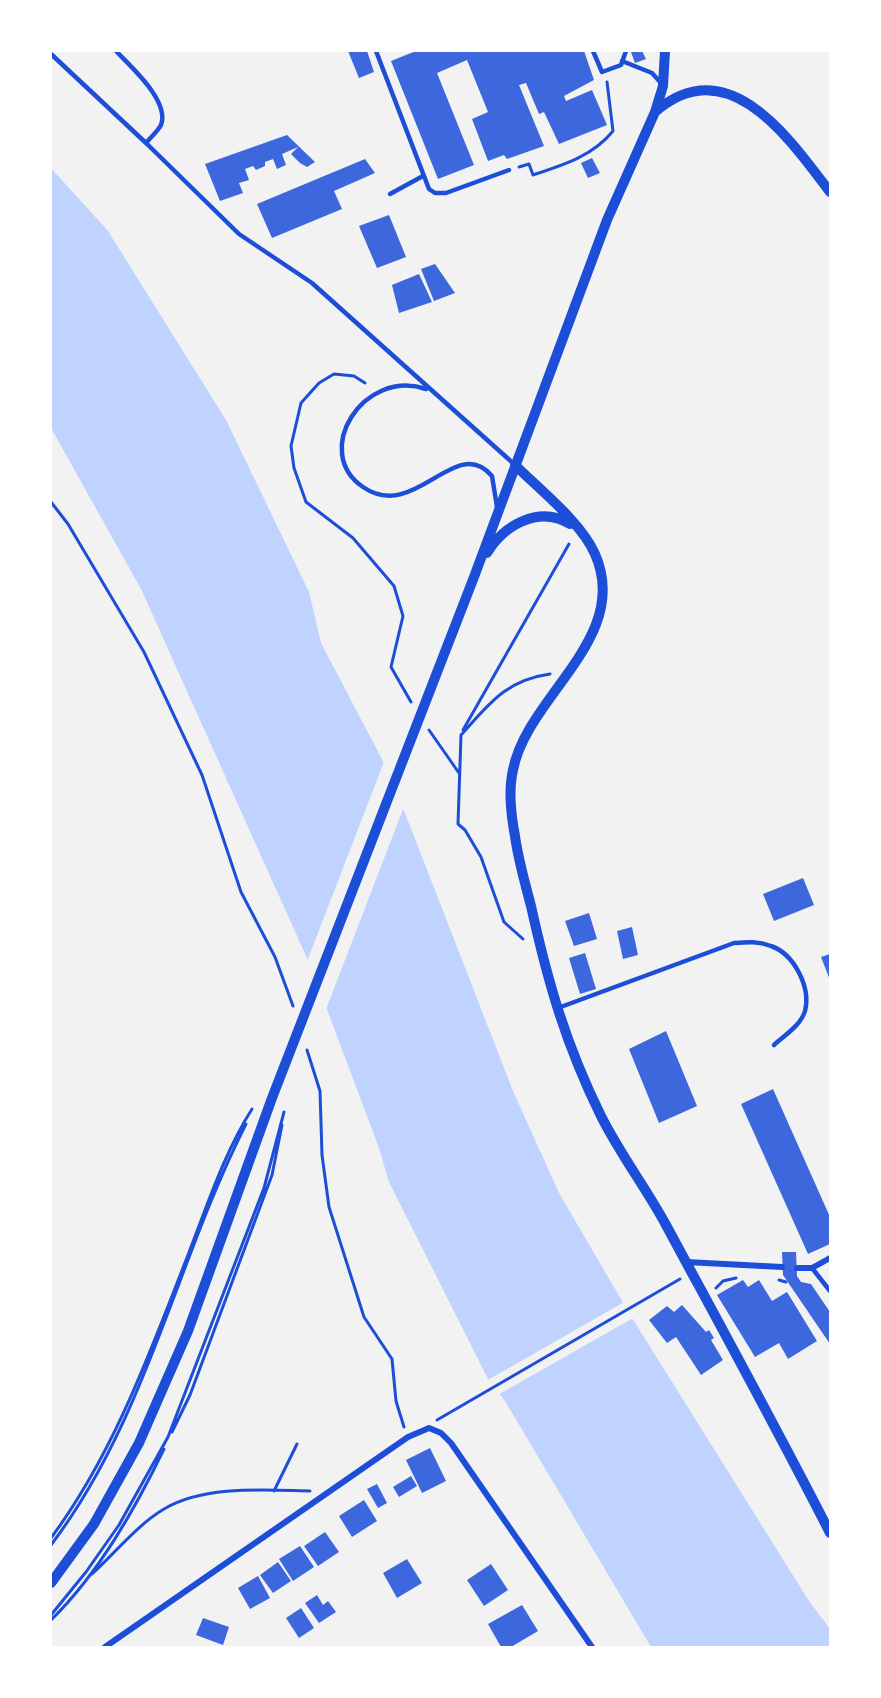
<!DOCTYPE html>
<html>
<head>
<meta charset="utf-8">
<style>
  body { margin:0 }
  #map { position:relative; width:881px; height:1698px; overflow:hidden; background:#f2f2f2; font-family:"Source Serif 4",serif }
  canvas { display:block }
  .frame { position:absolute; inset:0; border:52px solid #fff; pointer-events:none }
</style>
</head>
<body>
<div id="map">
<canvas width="881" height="1698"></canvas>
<div class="frame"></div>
</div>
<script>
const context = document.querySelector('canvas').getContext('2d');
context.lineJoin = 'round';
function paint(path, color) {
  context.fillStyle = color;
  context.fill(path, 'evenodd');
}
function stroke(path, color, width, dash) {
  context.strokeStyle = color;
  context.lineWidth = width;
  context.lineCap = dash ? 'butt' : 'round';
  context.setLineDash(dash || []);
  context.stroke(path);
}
const water = new Path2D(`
  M 51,168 L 108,231 L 226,420 L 309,592 L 321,643 L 384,763 L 403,808 L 513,1091 L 559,1193 L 632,1318 L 809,1601 L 830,1629 L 830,1647 L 651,1647 L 505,1401 L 488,1379 L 389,1182 L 379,1148 L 311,967 L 141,589 L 51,428 Z`);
const pier = new Path2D(`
  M 385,759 L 405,804 L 325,1012 L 306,964 Z
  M 626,1301 L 635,1317 L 496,1396 L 486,1381 Z`);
const building = new Path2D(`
  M 348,51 L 367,51 L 374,72 L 359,78 Z
  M 416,51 L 584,51 L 594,80 L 564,96 L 566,101 L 592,90 L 607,125 L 559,144 L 544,112 L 539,114 L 526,83 L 519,85 L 544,146 L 507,159 L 504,155 L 488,161 L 472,119 L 488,112 L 467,60 L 437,73 L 474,165 L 438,179 L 391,61 Z
  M 635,51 L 642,51 L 646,59 L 635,63 L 631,52 Z
  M 287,135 L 315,162 L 307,167 L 300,163 L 291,154 L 298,147 L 282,154 L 286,165 L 277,169 L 273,159 L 265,162 L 265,166 L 256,170 L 253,166 L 245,169 L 249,180 L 239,183 L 243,193 L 220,201 L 205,164 Z
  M 592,158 L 600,173 L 588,178 L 581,163 Z
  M 365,159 L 375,173 L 334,191 L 342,209 L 272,238 L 257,204 Z
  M 389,215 L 406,257 L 377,268 L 359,226 Z
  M 435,264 L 455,293 L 434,301 L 421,269 Z
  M 419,274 L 432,302 L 399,313 L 392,285 Z
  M 803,878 L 814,905 L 774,921 L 763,894 Z
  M 589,913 L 597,939 L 574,946 L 565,921 Z
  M 632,927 L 638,955 L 623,959 L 617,931 Z
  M 585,953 L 596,989 L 580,994 L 569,958 Z
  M 830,954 L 830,980 L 821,957 Z
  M 666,1031 L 697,1106 L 659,1123 L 629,1049 Z
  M 773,1089 L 830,1217 L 830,1244 L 808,1254 L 741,1104 Z
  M 782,1252 L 796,1252 L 797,1276 L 801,1282 L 811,1284 L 830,1312 L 830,1344 L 783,1275 Z
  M 743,1280 L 748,1287 L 759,1280 L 772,1301 L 787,1292 L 817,1341 L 788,1359 L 779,1343 L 755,1357 L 717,1295 Z
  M 682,1305 L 706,1332 L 709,1330 L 714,1338 L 711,1340 L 723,1360 L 701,1375 L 676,1337 L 667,1343 L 649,1320 L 667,1306 L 674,1312 Z
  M 430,1448 L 446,1481 L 422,1493 L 406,1460 Z
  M 411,1476 L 417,1486 L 399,1497 L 393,1487 Z
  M 377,1484 L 387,1503 L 378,1508 L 367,1489 Z
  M 364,1500 L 377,1521 L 352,1537 L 339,1516 Z
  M 325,1532 L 339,1552 L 318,1566 L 304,1546 Z
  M 300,1546 L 314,1567 L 293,1581 L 279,1559 Z
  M 407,1559 L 422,1583 L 397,1598 L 383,1573 Z
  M 278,1562 L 291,1581 L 273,1593 L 260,1575 Z
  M 491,1564 L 508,1590 L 484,1606 L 467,1580 Z
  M 258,1576 L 270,1598 L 250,1609 L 238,1588 Z
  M 317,1595 L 323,1605 L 328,1601 L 336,1612 L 319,1623 L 305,1603 Z
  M 522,1605 L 538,1631 L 511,1647 L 501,1647 L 488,1624 Z
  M 301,1608 L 314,1628 L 299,1638 L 286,1618 Z
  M 203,1618 L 229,1627 L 223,1645 L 196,1635 Z`);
const path = new Path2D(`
  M 519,167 L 529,164 L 533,175 C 563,165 593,156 613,131 L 607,82
  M 365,383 L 354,376 L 334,374 L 319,383 L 301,403 L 291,446 L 294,468 L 306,502 L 353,538 L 394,586 L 403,616 L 391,667 L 411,702
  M 51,502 L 68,524 L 144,652 L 202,775 L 241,892 L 275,957 L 293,1006
  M 429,730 L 459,773
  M 463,730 L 569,544
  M 523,939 L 504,922 L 481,857 L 465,830 L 458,824 L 461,735 C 489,704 506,680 550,674
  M 307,1050 L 320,1091 L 322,1155 L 329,1207 L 364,1317 L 392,1359 L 396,1401 L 404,1427
  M 779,1280 L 786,1282
  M 716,1288 L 723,1281 L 736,1278
  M 437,1420 L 680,1279
  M 172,1432 L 190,1395 L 272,1175 L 282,1125
  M 274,1491 L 297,1444
  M 51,1538 C 114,1453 150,1352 188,1255 C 207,1206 224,1153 252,1109
  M 51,1545 C 146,1420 176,1262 246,1124
  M 92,1574 C 115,1553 137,1525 164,1509 C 204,1485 265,1490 310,1491
  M 51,1615 L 86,1572 L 119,1525 L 168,1437 L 264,1188 L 284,1112
  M 51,1620 C 99,1573 135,1509 164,1449`);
const service = new Path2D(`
  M 116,51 C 131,67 170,101 161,125 C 158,131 150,138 146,143 L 239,234 L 312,283 L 514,464
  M 376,51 L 429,189 L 435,193 L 446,193 L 509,170
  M 593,51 L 602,72 L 621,65 L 626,51
  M 51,54 L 146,143
  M 622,61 L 652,73 L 661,83
  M 390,194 L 423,176
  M 426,389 C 363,368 311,452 363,487 C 415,523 455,433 492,476 L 497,507
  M 558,1008 L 734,943 C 747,942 758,941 771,946 C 794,954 811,987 805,1011 C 801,1025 785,1035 774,1045
  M 812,1268 L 830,1291`);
const minor = new Path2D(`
  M 686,1262 L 782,1267
  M 797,1268 L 812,1268 L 830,1258
  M 105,1647 L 408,1437 L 429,1428 L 441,1433 L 451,1443 L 592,1647`);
const tertiary = new Path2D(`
  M 655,112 C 728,49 789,138 830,192
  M 515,465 C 540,490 581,522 595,554 C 632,638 527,696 513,770 C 508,791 511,815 515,836 C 518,859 525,883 531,906 C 548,983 566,1045 601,1116 C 620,1154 646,1188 666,1225 C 721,1327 777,1429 830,1533
  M 487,553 C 504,525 539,505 570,524
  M 51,1583 L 94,1524 L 139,1443 L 188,1331 L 272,1098 L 474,577 L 607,220 L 655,112 L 663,86 L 665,51`);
paint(water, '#bfd3fe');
paint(pier, '#f2f2f2');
paint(building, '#3d67dc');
stroke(path, '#1d4ed8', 3);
stroke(service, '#1d4ed8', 4.5);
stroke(minor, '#1d4ed8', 6);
stroke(tertiary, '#1d4ed8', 10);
</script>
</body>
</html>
